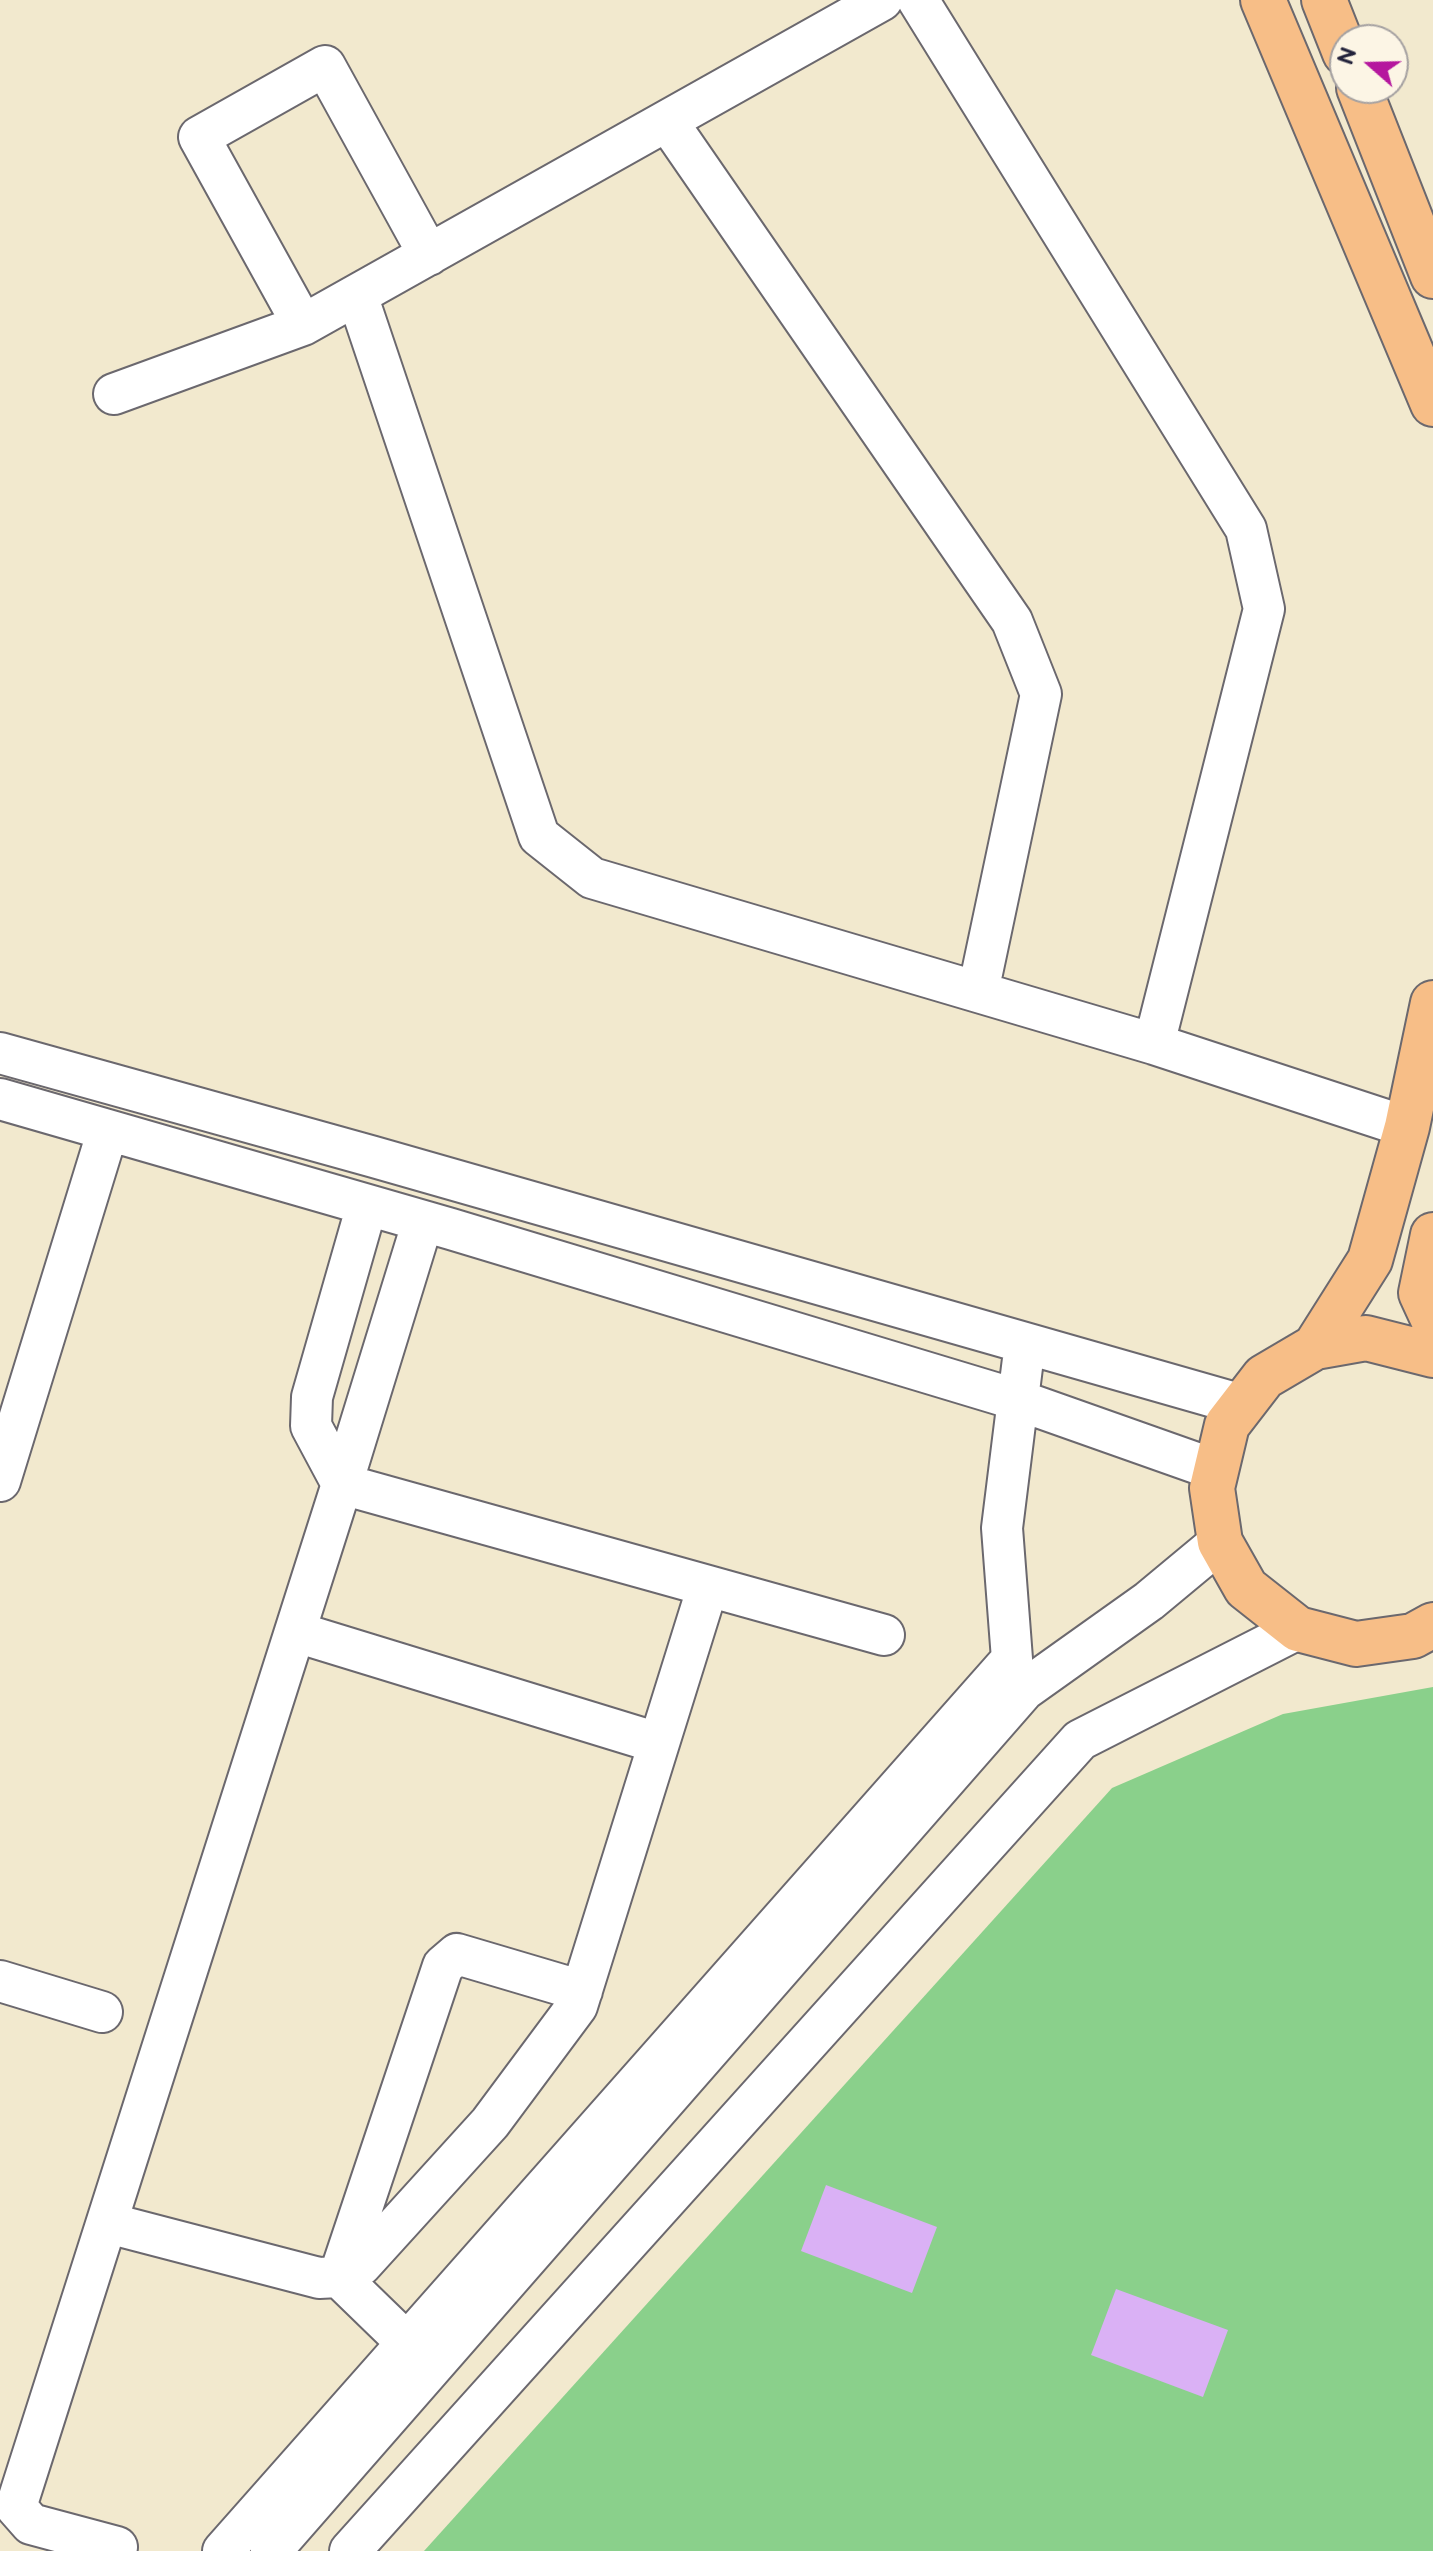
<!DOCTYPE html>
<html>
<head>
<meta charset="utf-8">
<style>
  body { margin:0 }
  #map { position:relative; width:1433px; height:2551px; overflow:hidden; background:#f2e9ce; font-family:"Balsamiq Sans",sans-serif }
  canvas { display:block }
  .north { position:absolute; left:1329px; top:24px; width:80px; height:80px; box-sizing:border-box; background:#fcf5e5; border:2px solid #a5a1a1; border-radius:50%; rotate:290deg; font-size:22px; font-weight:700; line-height:32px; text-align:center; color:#22223b }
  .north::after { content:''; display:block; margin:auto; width:28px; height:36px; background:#b5179e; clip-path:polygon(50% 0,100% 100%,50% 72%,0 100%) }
</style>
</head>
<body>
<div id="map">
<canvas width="1433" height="2551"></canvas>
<div class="north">N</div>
</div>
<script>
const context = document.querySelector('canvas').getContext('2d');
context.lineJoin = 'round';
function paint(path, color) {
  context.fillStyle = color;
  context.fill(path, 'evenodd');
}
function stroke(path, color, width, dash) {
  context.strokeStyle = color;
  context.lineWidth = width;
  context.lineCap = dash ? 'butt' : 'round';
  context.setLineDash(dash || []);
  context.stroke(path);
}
const green = new Path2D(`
  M 1433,1687 L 1433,2551 L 424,2551 L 1112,1788 L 1283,1714 Z`);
const building = new Path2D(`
  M 826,2185 L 937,2227 L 912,2293 L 801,2251 Z
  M 1116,2289 L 1228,2330 L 1203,2397 L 1091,2355 Z`);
const minor = new Path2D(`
  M 918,0 L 1246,529 L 1264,609 L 1154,1044
  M 667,121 L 1012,621 L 1041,694 L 978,992
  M 357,295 L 539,836 L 592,878 L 1154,1044 L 1407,1127
  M 303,325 L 199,137 L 325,66 L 429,255
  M 114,394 L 303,325 L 882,0
  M 0,1053 L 374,1157 L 1242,1405
  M 0,1099 L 451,1229 L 1018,1400 L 1216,1470
  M 0,1481 L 108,1130
  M 342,1484 L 311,1426 L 312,1397 L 367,1205
  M 342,1484 L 423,1221
  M 296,1632 L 658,1743
  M 0,1981 L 102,2012
  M 108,2223 L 319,2278 L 339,2277 L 361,2265 L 490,2123 L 577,2006 L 708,1586
  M 407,2343 L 339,2277 L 443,1966 L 457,1954 L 582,1991
  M 117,2547 L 31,2524 L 16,2507 L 342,1484 L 884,1635
  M 223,2551 L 1012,1659 L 1002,1528 L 1025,1343
  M 271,2551 L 1024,1690 L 1149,1601 L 1220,1542
  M 350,2551 L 1080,1740 L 1298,1629`);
const major = new Path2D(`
  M 1263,0 L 1433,404
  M 1324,0 L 1345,53
  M 1359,88 L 1433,276
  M 1433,1235 L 1421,1293 L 1433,1319
  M 1315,1347 L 1370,1260 L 1407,1127 L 1433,1003
  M 1433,1355 L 1366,1338 L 1315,1347 L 1264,1377 L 1227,1425 L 1212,1488 L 1220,1542 L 1246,1588 L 1298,1629 L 1356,1644 L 1413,1636 L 1433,1625`);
paint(green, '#8ad08b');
paint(building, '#dab1f5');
stroke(minor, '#6b686e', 44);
stroke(major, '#6b686e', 48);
stroke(minor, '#fff', 40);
stroke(major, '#f7be87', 44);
</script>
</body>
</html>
